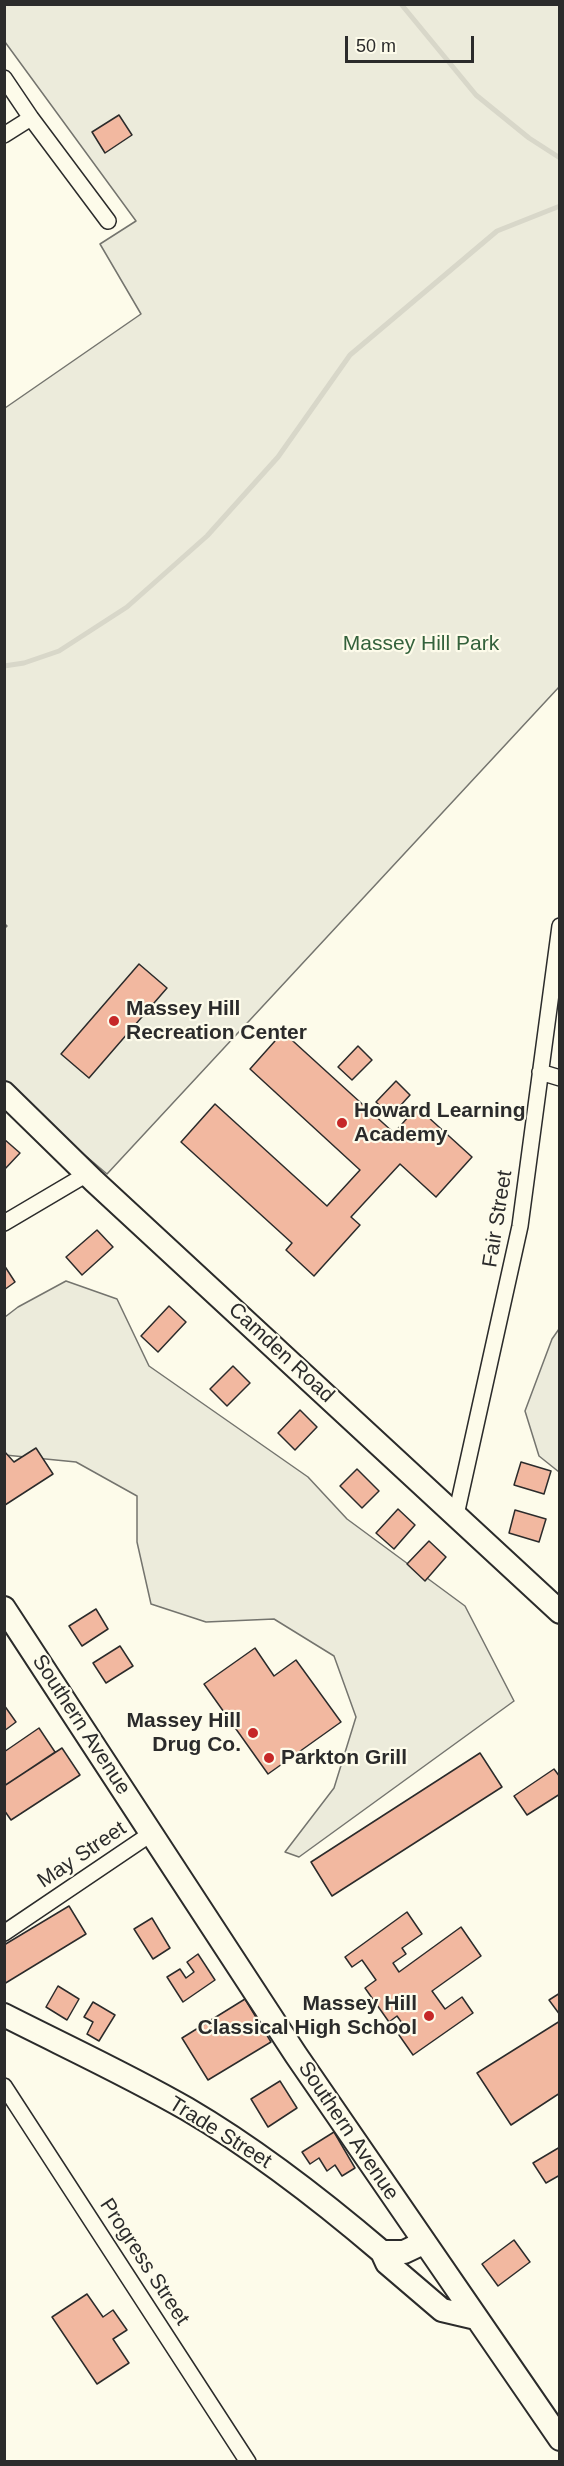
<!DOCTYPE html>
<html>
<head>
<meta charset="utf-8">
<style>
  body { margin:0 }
  #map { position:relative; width:564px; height:2466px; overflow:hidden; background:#fdfbea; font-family:Arial,sans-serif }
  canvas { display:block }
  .frame { position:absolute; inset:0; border:6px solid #2b2b2b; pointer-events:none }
  .scale { position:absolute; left:345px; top:36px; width:129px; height:27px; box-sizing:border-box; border:3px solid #2b2b2b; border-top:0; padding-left:8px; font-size:18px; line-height:21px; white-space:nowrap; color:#2b2b2b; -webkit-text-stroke:4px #fdfbea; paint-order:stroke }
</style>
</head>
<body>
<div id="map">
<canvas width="564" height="2466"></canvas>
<div class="frame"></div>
<div class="scale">50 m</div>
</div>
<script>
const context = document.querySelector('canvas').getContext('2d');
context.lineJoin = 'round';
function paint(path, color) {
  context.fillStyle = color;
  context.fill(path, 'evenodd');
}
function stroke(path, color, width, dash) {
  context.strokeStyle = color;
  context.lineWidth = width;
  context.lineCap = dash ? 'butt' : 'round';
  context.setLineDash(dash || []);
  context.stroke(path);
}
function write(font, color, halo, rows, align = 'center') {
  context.font = font + ' Arial,sans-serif';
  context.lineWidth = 4.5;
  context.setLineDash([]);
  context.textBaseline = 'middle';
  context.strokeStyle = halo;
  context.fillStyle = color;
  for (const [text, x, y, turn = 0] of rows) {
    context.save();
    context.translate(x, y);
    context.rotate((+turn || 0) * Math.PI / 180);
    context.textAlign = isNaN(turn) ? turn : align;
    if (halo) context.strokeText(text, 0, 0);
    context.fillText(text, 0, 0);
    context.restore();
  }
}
const green = new Path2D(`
  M 5,5 L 559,5 L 559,687 L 107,1174 L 5,1087 L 4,929 L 7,926 L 5,924 L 5,408 L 141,314 L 100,244 L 136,221 L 5,42 Z
  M 66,1281 L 117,1299 L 149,1366 L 308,1477 L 347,1519 L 465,1606 L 514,1701 L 299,1857 L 285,1852 L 334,1788 L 356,1717 L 334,1656 L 274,1619 L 206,1622 L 151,1604 L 137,1542 L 137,1496 L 76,1462 L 5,1455 L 5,1317 L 18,1307 Z
  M 559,1329 L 559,1472 L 539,1456 L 525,1411 L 552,1339 Z`);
const stream = new Path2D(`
  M 401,4 L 476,95 L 529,138 L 560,158
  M 4,666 L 24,663 L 59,651 L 127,607 L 207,536 L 278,457 L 350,355 L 497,231 L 560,206`);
const building = new Path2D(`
  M 119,115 L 132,135 L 105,153 L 92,132 Z
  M 139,964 L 167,988 L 89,1078 L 61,1054 Z
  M 283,1032 L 394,1133 L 417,1107 L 472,1157 L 436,1197 L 400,1164 L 351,1217 L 360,1225 L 314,1276 L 286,1250 L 292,1243 L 181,1142 L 215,1104 L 327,1206 L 360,1170 L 250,1069 Z
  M 358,1046 L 372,1060 L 352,1080 L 338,1067 Z
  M 396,1081 L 410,1095 L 391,1116 L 376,1102 Z
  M 4,1139 L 20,1153 L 4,1170 Z
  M 97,1230 L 113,1247 L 82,1275 L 66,1257 Z
  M 4,1265 L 15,1282 L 4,1290 Z
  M 169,1306 L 186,1322 L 158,1352 L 141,1336 Z
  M 233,1366 L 250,1383 L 227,1406 L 210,1389 Z
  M 300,1410 L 317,1427 L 295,1450 L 278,1433 Z
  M 36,1448 L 53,1474 L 5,1505 L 4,1451 L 14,1462 Z
  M 521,1462 L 551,1471 L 544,1494 L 514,1485 Z
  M 357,1469 L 379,1491 L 362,1508 L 340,1486 Z
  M 398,1509 L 415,1525 L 394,1549 L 376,1533 Z
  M 515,1510 L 546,1519 L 539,1542 L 509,1533 Z
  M 429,1541 L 446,1557 L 425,1581 L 407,1564 Z
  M 96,1609 L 108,1629 L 82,1646 L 69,1626 Z
  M 120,1646 L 133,1666 L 106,1683 L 93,1663 Z
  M 255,1648 L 274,1676 L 296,1660 L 341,1722 L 268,1774 L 204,1684 Z
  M 4,1705 L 16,1722 L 4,1731 Z
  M 39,1728 L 55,1752 L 4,1786 L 4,1752 Z
  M 62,1748 L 80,1775 L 11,1820 L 4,1810 L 4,1786 Z
  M 480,1753 L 502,1787 L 332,1896 L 311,1862 Z
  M 554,1769 L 560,1777 L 560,1794 L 527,1815 L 514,1796 Z
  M 69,1906 L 86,1934 L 4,1984 L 4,1945 Z
  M 407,1912 L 422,1934 L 402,1948 L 406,1954 L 393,1963 L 399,1972 L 461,1927 L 481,1956 L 432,1991 L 445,2009 L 462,1997 L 473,2013 L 413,2055 L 399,2035 L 407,2030 L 397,2016 L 389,2022 L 365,1988 L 376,1980 L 362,1960 L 352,1967 L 345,1957 Z
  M 152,1918 L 170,1948 L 153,1959 L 134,1929 Z
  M 198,1954 L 215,1980 L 183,2002 L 167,1977 L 180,1969 L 186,1978 L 194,1972 L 187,1962 Z
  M 58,1986 L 79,1999 L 67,2020 L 46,2007 Z
  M 560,1993 L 560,2015 L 549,2000 Z
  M 245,1999 L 271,2042 L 208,2080 L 182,2038 Z
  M 93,2002 L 115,2015 L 99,2041 L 87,2034 L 93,2022 L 84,2017 Z
  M 560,2021 L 560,2093 L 511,2125 L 477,2073 Z
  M 280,2081 L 297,2108 L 268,2127 L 251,2099 Z
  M 334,2132 L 355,2168 L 342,2176 L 335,2165 L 327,2171 L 319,2158 L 310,2164 L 302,2152 Z
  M 560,2147 L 560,2175 L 546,2183 L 533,2163 Z
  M 514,2240 L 530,2262 L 498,2286 L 482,2264 Z
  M 87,2294 L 103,2317 L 113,2310 L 127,2330 L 113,2339 L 129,2363 L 97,2384 L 52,2317 Z`);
const street = new Path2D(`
  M 4,78 L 31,118 L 108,221
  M 4,135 L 31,118
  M 540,1072 L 560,1078
  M 4,1223 L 87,1174
  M 456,1515 L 520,1226 L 560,926
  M 4,1933 L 152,1833
  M 4,2086 L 248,2462`);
const secondary = new Path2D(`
  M 4,1093 L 94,1181 L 560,1612
  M 4,1608 L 296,2055 L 560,2439
  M 4,2015 C 65,2046 128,2075 187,2109 C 257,2150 321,2200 382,2252 L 404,2252 L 423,2243
  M 382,2252 L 387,2263 L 442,2310 L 476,2318`);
const markers = [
  [114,1021,6,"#c62828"],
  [342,1123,6,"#c62828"],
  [253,1733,6,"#c62828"],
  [269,1758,6,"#c62828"],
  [429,2016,6,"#c62828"]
];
const parkNames = [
  ["Massey Hill Park",421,644]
];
const poiNames = [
  ["Massey Hill",126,1009],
  ["Recreation Center",126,1033],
  ["Howard Learning",354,1111],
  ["Academy",354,1135],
  ["Massey Hill",241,1721,"right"],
  ["Drug Co.",241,1745,"right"],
  ["Parkton Grill",281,1758],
  ["Massey Hill",417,2004,"right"],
  ["Classical High School",417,2028,"right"]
];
const streetNames = [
  ["Fair Street",498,1219,-81],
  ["Camden Road",281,1353,43],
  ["Southern Avenue",81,1725,57],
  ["May Street",82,1855,-34],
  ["Southern Avenue",348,2131,56],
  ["Trade Street",220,2133,32],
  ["Progress Street",144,2262,57]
];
paint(green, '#ecebdb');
stroke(green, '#74746e', 1.5);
stroke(stream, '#d8d7c9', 5);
paint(building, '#f2b8a0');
stroke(building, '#2b2b2b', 1.5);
stroke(street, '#2b2b2b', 18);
stroke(secondary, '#2b2b2b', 26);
stroke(street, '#fdfbea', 15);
stroke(secondary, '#fdfbea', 22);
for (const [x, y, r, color] of markers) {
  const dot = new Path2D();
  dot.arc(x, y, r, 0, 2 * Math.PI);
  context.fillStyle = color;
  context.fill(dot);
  stroke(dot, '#fdfbea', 2);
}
write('21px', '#34623c', '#fdfbea', parkNames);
write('bold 21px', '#2b2b2b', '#fdfbea', poiNames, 'left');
write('21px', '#2b2b2b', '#fdfbea', streetNames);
</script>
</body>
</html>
